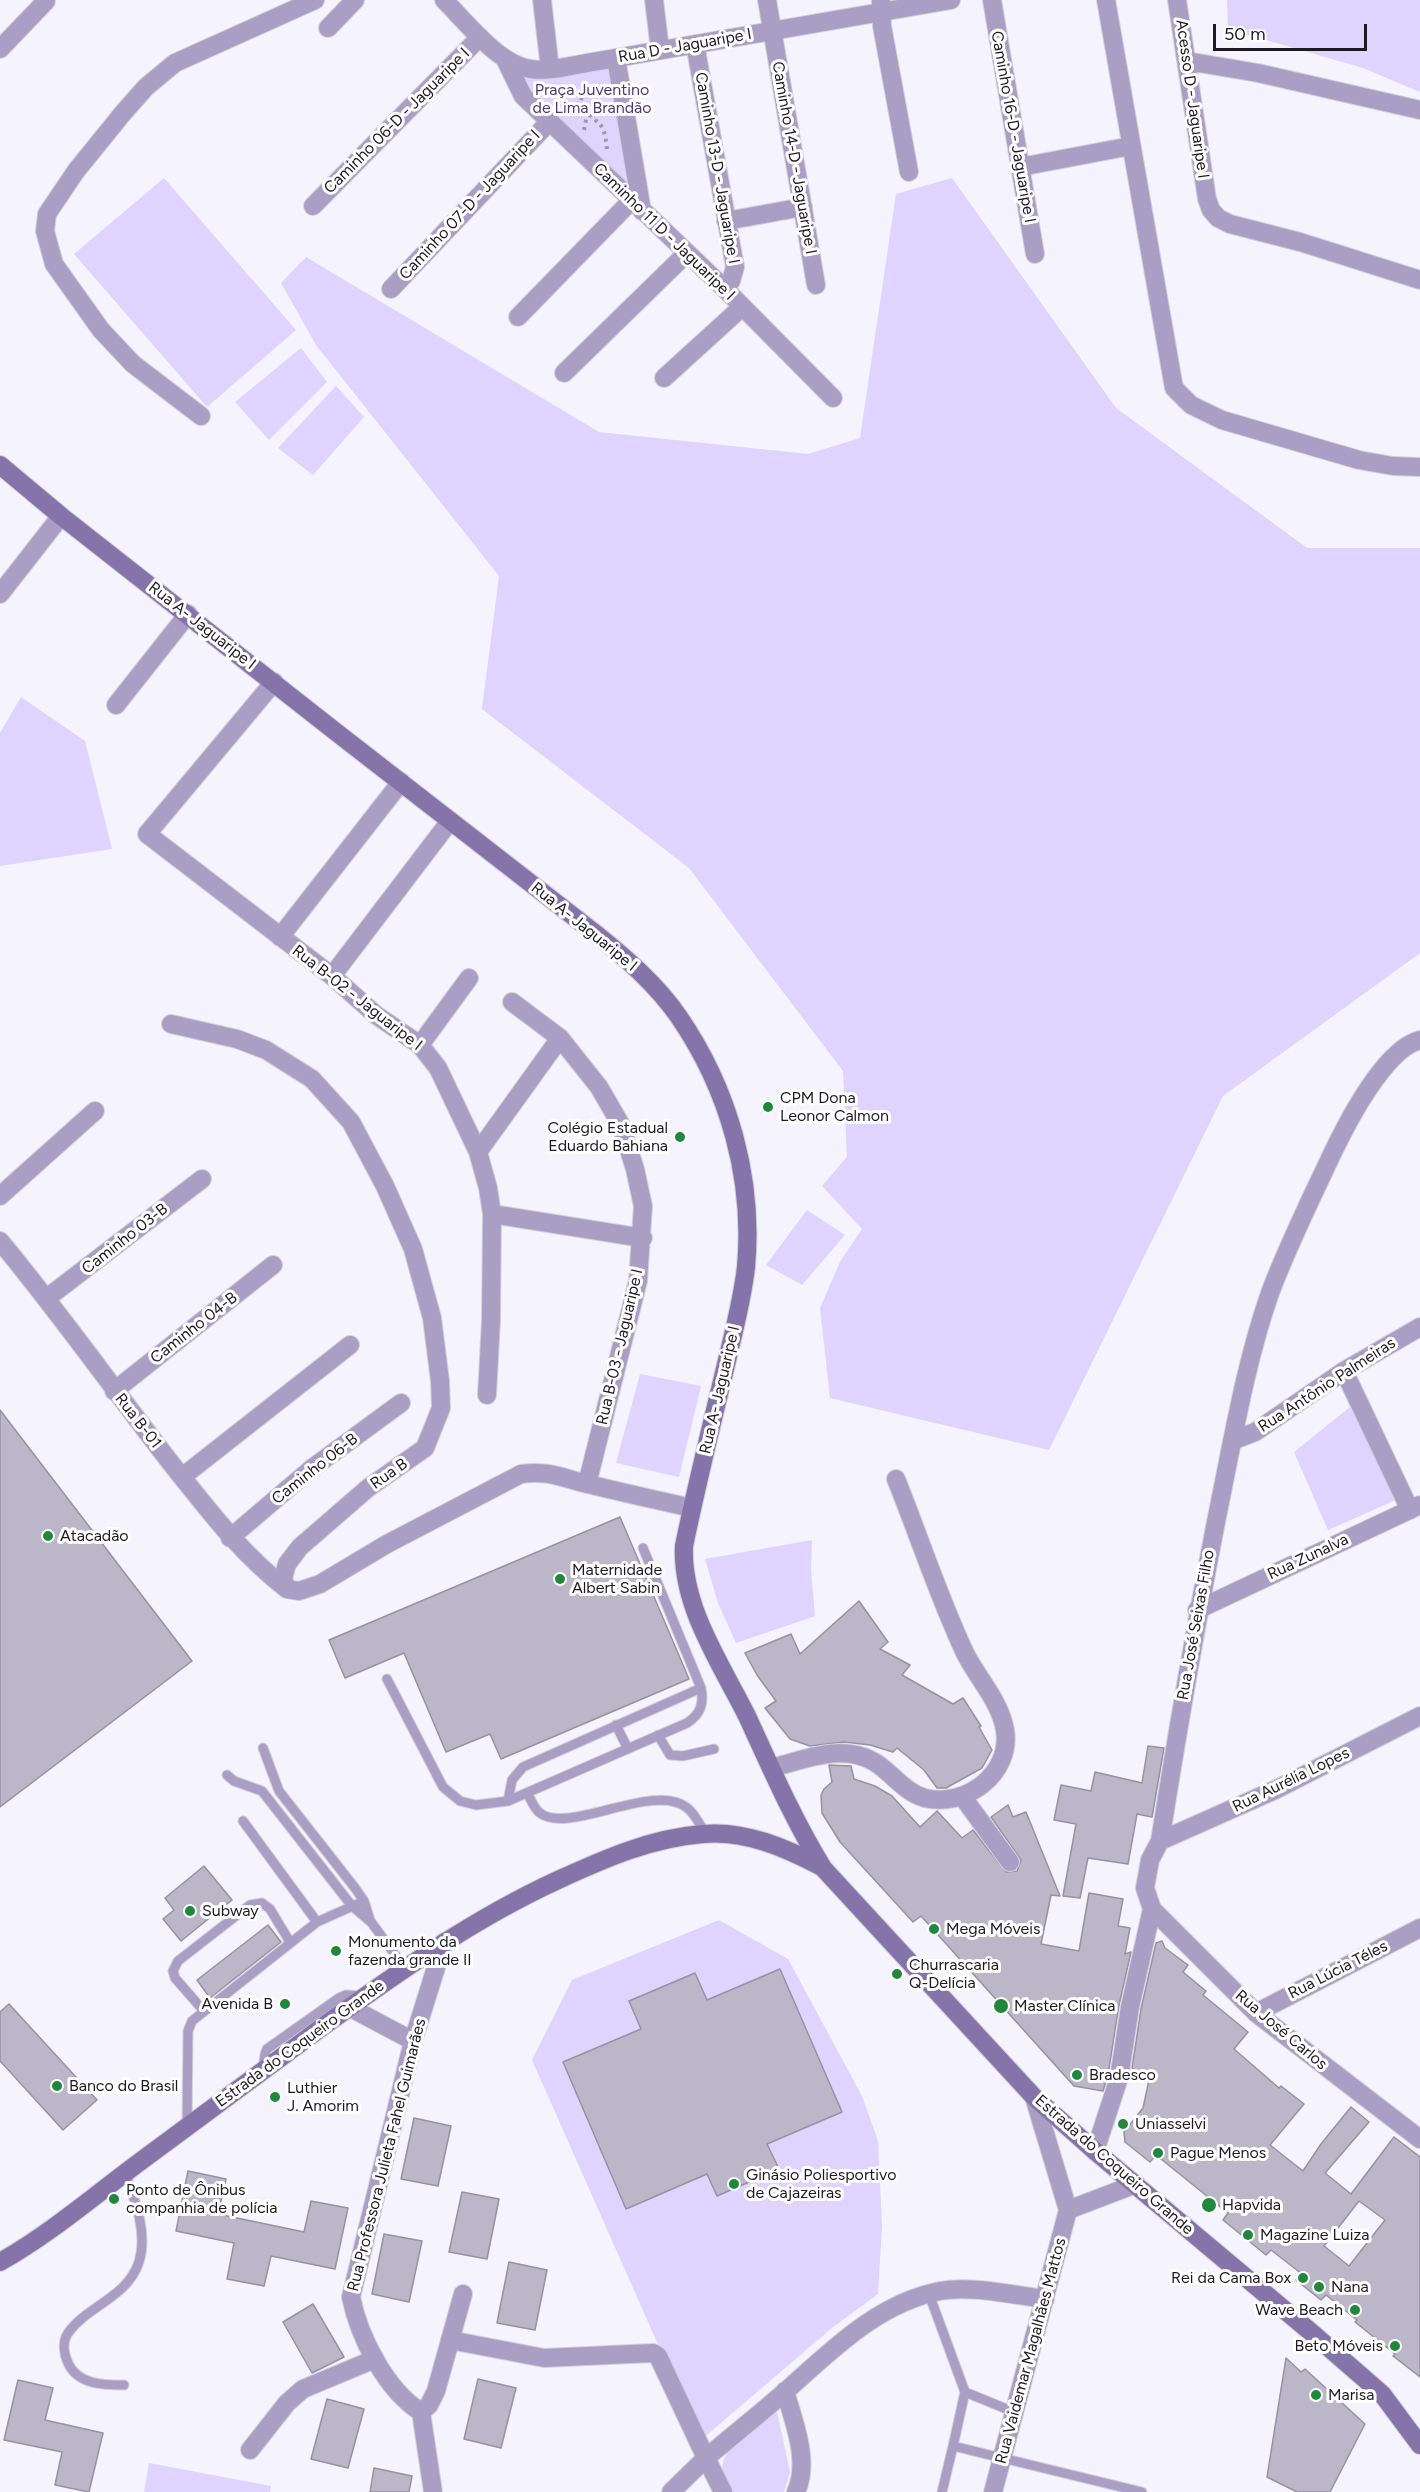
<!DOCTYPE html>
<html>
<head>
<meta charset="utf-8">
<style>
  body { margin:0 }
  #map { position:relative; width:1420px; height:2492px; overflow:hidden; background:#f5f3fd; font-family:Figtree,sans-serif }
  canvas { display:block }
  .scale { position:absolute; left:1213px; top:24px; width:154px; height:27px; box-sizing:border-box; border:3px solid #1d1b21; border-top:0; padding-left:8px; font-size:18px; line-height:21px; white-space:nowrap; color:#1d1b21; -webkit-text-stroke:4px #fff; paint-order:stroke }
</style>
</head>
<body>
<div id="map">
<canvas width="1420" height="2492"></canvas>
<div class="scale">50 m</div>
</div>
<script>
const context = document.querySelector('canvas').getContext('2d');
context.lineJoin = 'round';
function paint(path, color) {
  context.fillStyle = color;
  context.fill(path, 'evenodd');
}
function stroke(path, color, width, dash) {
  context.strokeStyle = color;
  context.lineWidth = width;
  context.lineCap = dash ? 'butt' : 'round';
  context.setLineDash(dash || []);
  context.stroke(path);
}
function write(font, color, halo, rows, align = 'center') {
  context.font = font + ' Figtree,sans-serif';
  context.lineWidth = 6;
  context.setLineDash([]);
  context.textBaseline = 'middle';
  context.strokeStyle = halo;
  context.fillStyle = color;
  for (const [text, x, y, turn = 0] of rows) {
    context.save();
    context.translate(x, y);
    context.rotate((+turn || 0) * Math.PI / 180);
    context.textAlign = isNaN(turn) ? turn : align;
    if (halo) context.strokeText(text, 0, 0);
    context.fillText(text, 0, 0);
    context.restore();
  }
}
const green = new Path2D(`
  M 1227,0 L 1420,0 L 1420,92 L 1363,68 L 1228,29 Z
  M 624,59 L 630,195 L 526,91 L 521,65 Z
  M 164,178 L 296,330 L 207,407 L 74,254 Z
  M 952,178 L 1116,408 L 1307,548 L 1420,548 L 1420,953 L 1223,1096 L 1049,1450 L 830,1398 L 820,1308 L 840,1262 L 862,1229 L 822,1186 L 847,1157 L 843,1071 L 689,868 L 482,709 L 499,576 L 316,345 L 281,283 L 306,257 L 599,432 L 808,454 L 860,438 L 896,194 Z
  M 301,348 L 327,382 L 269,440 L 235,402 Z
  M 336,386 L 364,417 L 313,475 L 278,448 Z
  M 21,697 L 85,741 L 112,849 L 0,866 L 0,733 Z
  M 807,1210 L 845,1235 L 802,1285 L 766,1265 Z
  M 640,1374 L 701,1386 L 679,1477 L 616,1463 Z
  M 1350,1407 L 1398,1499 L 1328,1530 L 1294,1452 Z
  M 812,1540 L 811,1570 L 815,1616 L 736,1643 L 718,1603 L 705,1559 Z
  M 719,1920 L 788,1959 L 862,2096 L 878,2141 L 882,2226 L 878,2294 L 833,2327 L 702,2439 L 680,2394 L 532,2060 L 572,1980 Z
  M 776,2407 L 790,2472 L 784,2492 L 733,2492 C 700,2458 752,2427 776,2407 Z
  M 149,2463 L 271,2486 L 270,2492 L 144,2492 Z`);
const building = new Path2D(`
  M 0,1410 L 192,1661 L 0,1807 Z
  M 620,1517 L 689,1679 L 501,1759 L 490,1734 L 446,1752 L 404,1653 L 345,1678 L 329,1640 Z
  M 859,1601 L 888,1642 L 880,1649 L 910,1665 L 902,1675 L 953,1704 L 963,1698 L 981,1726 L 979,1727 L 992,1750 L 982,1768 L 946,1788 L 937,1788 L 924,1770 L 897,1748 L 893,1752 L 870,1745 L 844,1742 L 810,1746 L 790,1739 L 765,1708 L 776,1701 L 757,1675 L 745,1653 L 791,1634 L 800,1654 Z
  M 1148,1746 L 1164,1748 L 1152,1817 L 1137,1814 L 1128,1864 L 1088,1858 L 1080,1898 L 1063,1896 L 1076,1824 L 1054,1820 L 1061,1785 L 1091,1791 L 1095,1772 L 1142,1783 Z
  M 829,1765 L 851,1766 L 854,1779 L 875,1786 L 892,1796 L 920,1827 L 937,1811 L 962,1838 L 973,1830 L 1006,1872 L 1017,1871 L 1021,1860 L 991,1817 L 1008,1805 L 1013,1817 L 1026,1812 L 1060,1896 L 1051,1895 L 1041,1944 L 1079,1951 L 1089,1893 L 1123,1899 L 1118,1926 L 1130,1928 L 1125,1954 L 1131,1952 L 1119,2005 L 1108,2075 L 1103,2091 L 1074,2086 L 921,1916 L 913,1922 L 840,1842 L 822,1813 L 821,1795 L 824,1789 L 832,1782 Z
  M 204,1866 L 232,1900 L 181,1941 L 163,1919 L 174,1910 L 165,1898 Z
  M 268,1925 L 281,1942 L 210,1998 L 197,1980 Z
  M 1162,1941 L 1165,1948 L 1188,1965 L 1183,1972 L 1206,1991 L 1203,1995 L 1248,2032 L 1234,2049 L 1279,2088 L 1281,2086 L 1304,2104 L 1270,2145 L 1303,2171 L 1321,2144 L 1351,2107 L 1369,2122 L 1325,2173 L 1351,2194 L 1394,2137 L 1420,2157 L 1420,2377 L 1393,2356 L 1395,2354 L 1355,2322 L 1357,2320 L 1326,2295 L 1321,2300 L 1296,2280 L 1302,2274 L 1271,2250 L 1266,2255 L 1223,2220 L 1228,2213 L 1156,2155 L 1150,2162 L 1125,2142 L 1124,2132 L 1143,2108 L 1149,2080 L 1132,2068 L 1141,2009 L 1156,1943 ZM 1359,2201 L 1385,2220 L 1349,2266 L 1324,2246 Z
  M 780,1969 L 842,2112 L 767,2144 L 779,2169 L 717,2196 L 707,2174 L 626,2209 L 563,2062 L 641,2029 L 629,2001 L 695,1973 L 707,2000 Z
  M 9,2004 L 97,2100 L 63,2130 L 0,2061 L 0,2012 Z
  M 414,2118 L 451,2126 L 438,2186 L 401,2179 Z
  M 188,2171 L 226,2179 L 218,2214 L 304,2232 L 311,2201 L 348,2208 L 335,2269 L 271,2256 L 264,2286 L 227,2279 L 234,2243 L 176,2231 Z
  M 462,2192 L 499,2199 L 487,2259 L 449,2252 Z
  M 384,2234 L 422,2241 L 409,2302 L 372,2294 Z
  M 509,2262 L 547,2270 L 535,2330 L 497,2323 Z
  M 313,2304 L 344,2357 L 312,2373 L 283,2322 Z
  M 1286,2358 L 1301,2372 L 1305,2369 L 1365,2424 L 1330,2492 L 1297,2492 L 1267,2477 Z
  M 478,2379 L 516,2388 L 501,2448 L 464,2439 Z
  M 18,2380 L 53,2388 L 45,2420 L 103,2433 L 89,2492 L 55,2485 L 62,2452 L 4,2440 Z
  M 327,2399 L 364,2409 L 348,2468 L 311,2459 Z
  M 374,2468 L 412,2476 L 409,2492 L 370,2492 Z`);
const path = new Path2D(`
  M 580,103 C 596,128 604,115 607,150
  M 561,107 L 580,103 L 587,81
  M 584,130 L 587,115`);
const lane = new Path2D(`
  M 387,1679 L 443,1787 L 460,1801 L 476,1805 L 508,1801 L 687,1723 C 701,1714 704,1703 701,1688 L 643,1548
  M 616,1725 L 628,1749
  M 658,1735 L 670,1755 L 683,1756 L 714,1749
  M 263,1748 L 279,1791 L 355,1888 L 364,1901 L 370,1920
  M 227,1775 L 234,1781 L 262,1791 L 352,1906 L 371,1922 L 405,1968
  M 527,1793 C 531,1799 534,1809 540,1813 C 568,1835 653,1782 686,1807 C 694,1812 700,1825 705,1833
  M 508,1801 L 512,1780 L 523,1767 L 701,1688
  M 243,1821 L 317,1922
  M 203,2010 L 175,1978 L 173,1971 L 178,1961 L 250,1905 L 262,1903 L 270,1909 L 290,1942
  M 263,2069 L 265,2054 L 267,2049 L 339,1998 L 346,1995 L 363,1996
  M 187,2127 L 188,2031 L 192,2021 L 317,1922 L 364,1901
  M 929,2294 L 965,2392 L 1014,2412
  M 124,2385 C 104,2385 78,2385 68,2363 C 64,2354 62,2342 68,2333 C 88,2305 127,2298 139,2262 C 148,2233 135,2200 125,2173
  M 953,2446 L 965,2392
  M 942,2492 L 953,2446 L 1142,2492`);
const street = new Path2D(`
  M 444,0 C 466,22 499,65 531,69 C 549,72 569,66 587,63 L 951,0
  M 542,0 L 550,69
  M 654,0 L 660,50
  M 767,0 L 816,285
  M 992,0 L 1035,254
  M 1106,0 L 1174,388 L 1191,405 L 1222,420 L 1359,460 L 1393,466 L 1420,467
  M 1177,0 L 1207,199 L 1211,210 L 1218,218 L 1230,224 L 1300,242 L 1420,280
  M 881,2 L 882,26 L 909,172
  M 328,28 L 355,0
  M 695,44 L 735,267 L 731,281 L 724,288
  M 0,49 L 46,1
  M 616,58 L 642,211
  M 505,59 L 523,96 L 724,288 L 833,398
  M 1187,61 L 1258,73 L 1420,110
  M 1020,167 L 1131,146
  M 313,206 L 480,37
  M 726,221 L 803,207
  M 391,289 L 550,121
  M 518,317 L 631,201
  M 564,373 L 687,253
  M 664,378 L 742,307
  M 201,416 L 133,364 L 101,330 L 54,264 L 45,231 L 47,214 L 76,171 L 123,113 L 146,87 L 175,63 L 315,0
  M 0,594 L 61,516
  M 274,682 L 147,834 L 332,976 L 376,1015 L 420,1045 L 438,1068 L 478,1152 L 488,1188 L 492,1214 L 491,1320 L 487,1395
  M 116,705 L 188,614
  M 280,937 L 401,782
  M 332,976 L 450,821
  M 512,1002 L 560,1038 L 599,1087 L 621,1125 L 635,1169 L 643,1206 L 638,1281 L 587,1484
  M 171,1024 L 237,1039 L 266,1050 L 312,1079 L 351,1122 L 385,1186 L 413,1249 L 432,1318 L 440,1381 L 441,1408 L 425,1448 L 368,1488 L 300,1547 L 287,1564 L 283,1579 L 287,1589 L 299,1591 L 320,1584 L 387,1544 L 521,1474 C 548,1470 563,1478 588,1484 C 623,1493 658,1500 692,1508
  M 420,1045 L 469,978
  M 478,1152 L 560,1038
  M 0,1196 L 95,1111
  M 492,1214 L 643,1238
  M 0,1241 C 60,1313 113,1389 170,1462 C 207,1508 240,1553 287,1589
  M 47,1298 L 202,1179
  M 1344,1371 L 1410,1510
  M 114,1391 L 273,1265
  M 1232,1441 L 1255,1432 L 1344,1371 L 1420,1327
  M 182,1477 L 350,1345
  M 230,1538 L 311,1469 L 401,1403
  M 1197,1610 L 1420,1505
  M 772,1768 C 809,1758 851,1740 884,1769 C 896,1779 909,1794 925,1798 C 965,1808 1012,1774 1005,1730 C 1000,1701 978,1679 965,1653 C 939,1598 919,1536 896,1479
  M 962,1796 L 1010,1862
  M 1160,1841 L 1277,1789 L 1420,1716
  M 1152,1909 L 1256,2013 L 1420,2139
  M 349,2007 L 413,2041
  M 1256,2013 L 1420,1928
  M 1095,2151 L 1119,2078 L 1130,2007 L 1152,1909 L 1145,1888 L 1150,1860 L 1160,1841 C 1179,1722 1199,1605 1223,1487 C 1236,1422 1248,1356 1270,1293 C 1288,1245 1311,1199 1333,1152 C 1348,1121 1385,1049 1420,1040
  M 1068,2210 L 1136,2184
  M 450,2340 L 544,2358 L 653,2353 L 658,2356 L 706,2458 L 671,2492
  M 785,2391 C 794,2423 810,2461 796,2492
  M 421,2412 L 429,2405 L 436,2391 L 463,2294
  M 250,2450 L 287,2403 L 303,2389 L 375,2359
  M 433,2492 L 421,2412 C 386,2390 359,2337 351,2297 L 413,2041 L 444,1942
  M 723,2492 L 706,2458 C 733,2435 761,2413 787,2390 C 832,2350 878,2303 940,2291 C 970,2285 1013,2295 1045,2299
  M 993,2492 L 1068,2210 L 1034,2097`);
const secondary = new Path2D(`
  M 0,465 L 61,516 L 336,732 L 596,934 C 626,958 657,985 679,1017 C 729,1090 754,1179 746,1267 C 742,1303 732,1338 724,1373 C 710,1431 696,1488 684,1546 C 681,1606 721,1664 747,1716 C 771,1768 793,1819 823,1868 L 1034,2097 L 1095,2151 L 1312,2333 L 1382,2394 L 1420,2445
  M 0,2262 C 50,2234 95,2195 141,2161 C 201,2117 261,2072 322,2027 C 397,1973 473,1919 558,1880 C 604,1859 651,1838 703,1834 C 745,1830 786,1848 822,1867`);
const markers = [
  [768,1107,6,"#21873c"],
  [680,1137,6,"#21873c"],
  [48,1536,6,"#21873c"],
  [560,1579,6,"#21873c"],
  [190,1911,6,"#21873c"],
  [934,1929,6,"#21873c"],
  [336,1951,6,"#21873c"],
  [897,1974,6,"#21873c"],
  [285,2004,6,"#21873c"],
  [1001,2006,8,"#21873c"],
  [1077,2075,6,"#21873c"],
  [57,2086,6,"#21873c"],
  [275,2097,6,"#21873c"],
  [1123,2124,6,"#21873c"],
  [1158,2153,6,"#21873c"],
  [734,2184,6,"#21873c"],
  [114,2199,6,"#21873c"],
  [1209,2205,8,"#21873c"],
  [1248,2235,6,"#21873c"],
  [1303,2278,6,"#21873c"],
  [1319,2287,6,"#21873c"],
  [1355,2310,6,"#21873c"],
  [1395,2346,6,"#21873c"],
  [1316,2395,6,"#21873c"]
];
const streetNames = [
  ["Rua D - Jaguaripe I",685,46,-10],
  ["Acesso D - Jaguaripe I",1192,99,82],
  ["Caminho 06-D - Jaguaripe I",397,121,-45],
  ["Caminho 16-D - Jaguaripe I",1013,127,80],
  ["Caminho 14-D - Jaguaripe I",794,158,80],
  ["Caminho 13-D - Jaguaripe I",717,168,80],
  ["Caminho 07-D - Jaguaripe I",470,205,-47],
  ["Caminho 11 D - Jaguaripe I",664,232,44],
  ["Rua A- Jaguaripe I",202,626,38],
  ["Rua A- Jaguaripe I",584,927,39],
  ["Rua B-02 - Jaguaripe I",357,998,38],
  ["Caminho 03-B",125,1239,-38],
  ["Caminho 04-B",194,1328,-38],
  ["Rua B-03 - Jaguaripe I",620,1347,-77],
  ["Rua Antônio Palmeiras",1327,1385,-33],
  ["Rua A- Jaguaripe I",720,1390,-77],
  ["Rua B-01",138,1421,52],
  ["Caminho 06-B",315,1469,-38],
  ["Rua B",389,1474,-35],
  ["Rua Zunalva",1308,1557,-25],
  ["Rua José Seixas Filho",1196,1625,-80],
  ["Rua Aurélia Lopes",1291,1780,-26],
  ["Rua Lúcia Téles",1338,1970,-27],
  ["Rua José Carlos",1281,2030,40],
  ["Estrada do Coqueiro Grande",300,2044,-36],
  ["Rua Professora Julieta Fahel Guimarães",387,2155,-76],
  ["Estrada do Coqueiro Grande",1114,2165,41],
  ["Rua Vaidemar Magalhães Mattos",1031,2351,-75]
];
const parkNames = [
  ["Praça Juventino",592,90],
  ["de Lima Brandão",592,108]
];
const poiNames = [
  ["CPM Dona",780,1098],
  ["Leonor Calmon",780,1116],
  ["Colégio Estadual",668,1128,"right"],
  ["Eduardo Bahiana",668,1146,"right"],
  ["Atacadão",60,1536],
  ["Maternidade",572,1570],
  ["Albert Sabin",572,1588],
  ["Subway",202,1911],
  ["Mega Móveis",946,1929],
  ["Monumento da",348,1942],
  ["fazenda grande II",348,1960],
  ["Churrascaria",909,1965],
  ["Q-Delícia",909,1983],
  ["Avenida B",273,2004,"right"],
  ["Master Clínica",1014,2006],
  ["Bradesco",1089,2075],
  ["Banco do Brasil",69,2086],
  ["Luthier",287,2088],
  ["J. Amorim",287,2106],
  ["Uniasselvi",1135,2124],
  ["Pague Menos",1170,2153],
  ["Ginásio Poliesportivo",746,2175],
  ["de Cajazeiras",746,2193],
  ["Ponto de Ônibus",126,2190],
  ["companhia de polícia",126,2208],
  ["Hapvida",1222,2205],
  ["Magazine Luiza",1260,2235],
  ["Rei da Cama Box",1291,2278,"right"],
  ["Nana",1331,2287],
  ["Wave Beach",1343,2310,"right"],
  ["Beto Móveis",1383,2346,"right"],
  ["Marisa",1328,2395]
];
paint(green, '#dfd3ff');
paint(building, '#bcb7c8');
stroke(building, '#9692a1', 1.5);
stroke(lane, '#d2d0da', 11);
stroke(street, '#d2d0da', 20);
stroke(secondary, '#d2d0da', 20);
stroke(path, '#9b99a1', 4, [3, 4.5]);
stroke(lane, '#a99ec4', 9);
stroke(street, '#a99ec4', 18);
stroke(secondary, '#8474aa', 18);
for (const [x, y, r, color] of markers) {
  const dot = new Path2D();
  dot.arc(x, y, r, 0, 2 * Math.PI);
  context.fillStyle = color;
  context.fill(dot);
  stroke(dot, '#fff', 2);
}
write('16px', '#1d1b21', '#fff', streetNames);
write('16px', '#4d3a72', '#fff', parkNames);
write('16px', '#1d1b21', '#fff', poiNames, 'left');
</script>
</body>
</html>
